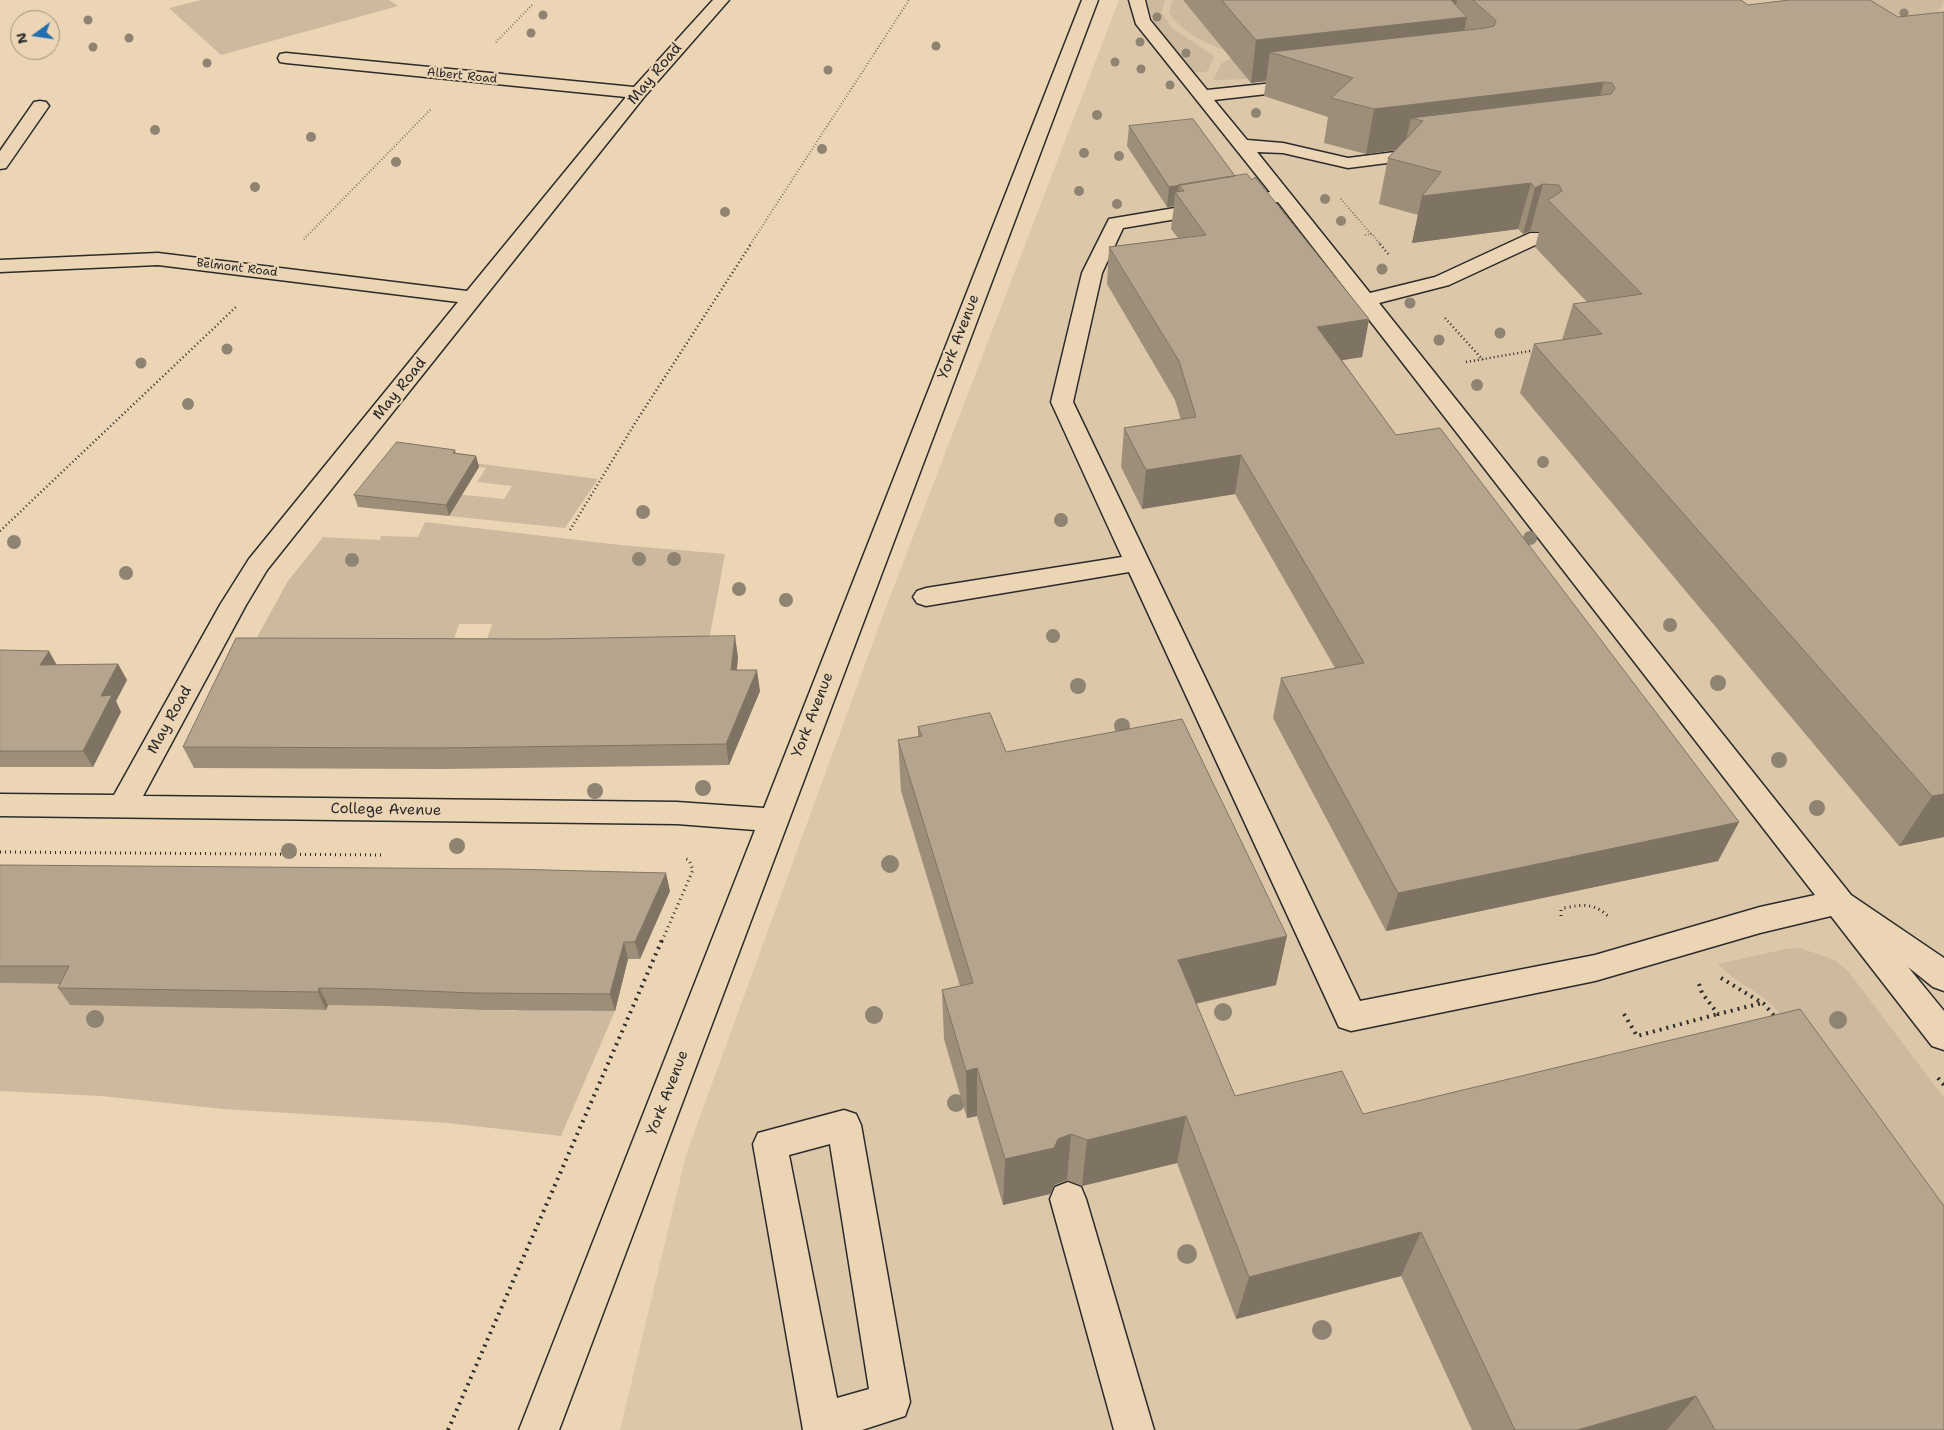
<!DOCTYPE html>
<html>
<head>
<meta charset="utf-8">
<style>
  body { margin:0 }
  #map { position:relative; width:1944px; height:1430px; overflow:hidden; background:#ecd5b4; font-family:"Shantell Sans",sans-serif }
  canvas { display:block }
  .north { position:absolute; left:10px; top:10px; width:50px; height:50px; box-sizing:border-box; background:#ecd5b4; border:1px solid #9f917d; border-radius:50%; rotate:256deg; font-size:14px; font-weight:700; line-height:20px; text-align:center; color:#2b2b2b }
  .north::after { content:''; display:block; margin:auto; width:18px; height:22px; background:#1f6fb2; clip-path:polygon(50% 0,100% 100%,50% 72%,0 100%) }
</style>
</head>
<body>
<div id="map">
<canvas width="1944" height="1430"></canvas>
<div class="north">N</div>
</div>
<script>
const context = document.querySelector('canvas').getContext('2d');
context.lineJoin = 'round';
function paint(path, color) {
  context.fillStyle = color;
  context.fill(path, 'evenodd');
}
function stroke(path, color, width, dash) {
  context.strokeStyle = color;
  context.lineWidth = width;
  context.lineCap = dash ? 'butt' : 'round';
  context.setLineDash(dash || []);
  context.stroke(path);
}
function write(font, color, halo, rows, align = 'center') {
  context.font = font + ' "Shantell Sans",sans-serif';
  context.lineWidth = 4.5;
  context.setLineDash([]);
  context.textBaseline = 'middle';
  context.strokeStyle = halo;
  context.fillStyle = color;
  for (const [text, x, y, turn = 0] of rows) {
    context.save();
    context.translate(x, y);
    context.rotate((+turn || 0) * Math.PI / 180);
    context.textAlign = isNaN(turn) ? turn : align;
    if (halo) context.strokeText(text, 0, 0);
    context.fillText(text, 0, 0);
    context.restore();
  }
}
const built = new Path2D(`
  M 1119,0 L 1944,0 L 1944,1430 L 620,1430 L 686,1155 L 883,615 Z`);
const green = new Path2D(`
  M 201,0 L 389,0 L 398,6 L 221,55 L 169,8 Z
  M 1148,0 L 1165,0 L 1161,12 L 1172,28 L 1214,56 L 1208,71 C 1201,73 1196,73 1189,70 C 1178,65 1146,13 1148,0 Z
  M 1172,0 L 1183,0 L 1224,50 C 1202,41 1183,33 1169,13 Z
  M 1832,0 L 1944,0 C 1938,36 1852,6 1832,0 Z
  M 1231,58 L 1248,79 L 1213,80 L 1221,64 Z
  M 458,461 L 598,479 L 565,528 L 449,516 L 435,492 L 504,499 L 512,486 L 477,482 L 486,468 L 457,464 Z
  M 425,522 L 620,545 L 725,554 L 707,651 L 486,643 L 492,624 L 459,624 L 435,698 L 245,659 L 288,581 L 323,537 L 380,540 L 381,536 L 418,537 Z
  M 353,933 L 461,959 L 446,1009 L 518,1011 L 532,960 L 544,1010 L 615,1011 L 561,1136 L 448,1123 L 224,1109 L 101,1096 L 0,1091 L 0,983 L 54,984 L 273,956 L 254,1009 L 326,1010 Z
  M 1800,948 L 1835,960 L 1848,971 L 1944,1098 L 1944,1244 L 1777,1010 C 1760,991 1735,983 1718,964 L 1786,949 Z`);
const pathFar3 = new Path2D(`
  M 496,42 L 532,5
  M 1341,199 L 1371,234
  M 1365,235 L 1372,234 L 1381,245
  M 304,239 L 431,109
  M 750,245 L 909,0`);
const pathFar2 = new Path2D(`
  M 1380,244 L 1389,255
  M 1445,318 L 1483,360
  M 1466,362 L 1536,350
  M 570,530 L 637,420 L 751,244
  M 0,531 L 236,307`);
const pathFar1 = new Path2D(`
  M 0,852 L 382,855
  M 1561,916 L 1561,910 L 1564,908 C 1584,904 1595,903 1610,918
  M 662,941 L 693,870 L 689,860 L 683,858`);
const path = new Path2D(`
  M 1721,978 L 1764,1004 L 1776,1018
  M 1699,984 L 1702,993 L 1718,1014 L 1762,1003
  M 1624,1014 L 1637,1036 L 1718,1014
  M 1938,1078 L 1944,1085
  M 448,1430 L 662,940`);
const minor = new Path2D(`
  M 713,0 L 729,0 L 644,97 L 267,570 L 246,605 L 143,796 L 677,802 L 764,808 L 1082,0 L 1098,0 L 559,1430 L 519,1430 L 755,830 L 677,824 L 0,816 L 0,794 L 114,795 L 220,605 L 249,559 L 458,302 L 158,265 L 0,272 L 0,260 L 158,253 L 467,291 L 626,97 L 286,63 L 280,62 L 278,58 L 280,54 L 286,53 L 634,87 Z
  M 1129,0 L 1145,0 L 1150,20 L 1207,90 L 1302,80 L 1308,81 L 1311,85 L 1308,89 L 1302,90 L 1214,100 L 1247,140 L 1283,143 L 1348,158 L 1426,148 L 1432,149 L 1435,153 L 1432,157 L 1426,158 L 1348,168 L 1283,153 L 1257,152 L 1370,293 L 1435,277 L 1530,233 L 1544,233 L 1547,237 L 1544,241 L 1449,285 L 1379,303 L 1851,895 L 1944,958 L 1944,991 L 1933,987 L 1908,967 L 1944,1011 L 1944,1050 L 1932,1046 L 1831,916 L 1760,933 L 1595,981 L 1351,1031 L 1339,1027 L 1129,572 L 926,606 L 917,603 L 913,597 L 917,591 L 926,588 L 1122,557 L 1051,402 L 1082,273 L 1109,219 L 1270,192 L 1136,24 ZM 1278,202 L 1815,895 L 1760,907 L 1595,955 L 1360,1001 L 1073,402 L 1102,273 L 1123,228 Z
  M 40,101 L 46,102 L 49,106 L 6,168 L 0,169 L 0,151 L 34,102 Z
  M 844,1110 L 856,1114 L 861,1125 L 910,1402 L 905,1416 L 862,1430 L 803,1430 L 753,1144 L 758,1133 ZM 830,1144 L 869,1389 L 837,1398 L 789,1155 Z
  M 1068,1182 L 1081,1187 L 1086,1199 L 1154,1430 L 1114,1430 L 1050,1199 L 1055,1187 Z`);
const trees = [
  [1904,13,4.5],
  [543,15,4.5],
  [1157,17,4.5],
  [88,20,4.5],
  [531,33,4.5],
  [129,38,4.5],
  [1140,42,4.5],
  [936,46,4.5],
  [93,47,4.5],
  [1186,53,4.5],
  [1115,62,4.5],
  [207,63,4.5],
  [1141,69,4.5],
  [828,70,4.5],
  [1170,85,4.5],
  [1256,113,5],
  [1097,115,5],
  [155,130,5],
  [311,137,5],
  [822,149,5],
  [1084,153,5],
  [1119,156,5],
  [396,162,5],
  [255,187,5],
  [1079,191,5],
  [1325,199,5],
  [1117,204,5],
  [725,212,5],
  [1341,221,5],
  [1382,269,5.5],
  [1410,303,5.5],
  [1500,333,5.5],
  [1439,340,5.5],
  [227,349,5.5],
  [141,363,5.5],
  [1477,385,6],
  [188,404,6],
  [1543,462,6],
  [643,512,7],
  [1061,520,7],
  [1530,538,7],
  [14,542,7],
  [639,559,7],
  [674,559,7],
  [352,560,7],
  [126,573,7],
  [739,589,7],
  [786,600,7],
  [1670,625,7],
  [1053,636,7],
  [1718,683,8],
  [1078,686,8],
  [1122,726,8],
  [1779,760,8],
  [703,788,8],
  [595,791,8],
  [1817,808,8],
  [457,846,8],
  [289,851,8],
  [890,864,9],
  [1223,1012,9],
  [874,1015,9],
  [95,1019,9],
  [1838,1020,9],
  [956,1103,9],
  [1187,1254,10],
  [1322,1330,10]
];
const wall = new Path2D(`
  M 1183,0 L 1741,0 L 1944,837 L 1899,846 L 1520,393 L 1534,344 L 1562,340 L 1573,304 L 1587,302 L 1535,247 L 1539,232 L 1530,231 L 1523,234 L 1518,229 L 1412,243 L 1418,215 L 1379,204 L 1388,158 L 1395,150 L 1366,154 L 1324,143 L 1328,117 L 1264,96 L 1266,81 L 1251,83 Z
  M 1129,126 L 1235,176 L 1369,319 L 1362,357 L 1342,360 L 1396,435 L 1739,822 L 1718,861 L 1386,931 L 1273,718 L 1281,678 L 1335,668 L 1235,494 L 1142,509 L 1121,467 L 1124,428 L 1181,420 L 1175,400 L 1107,284 L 1109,247 L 1178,238 L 1171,229 L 1174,206 L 1167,207 L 1127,146 Z
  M 455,450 L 456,453 L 476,456 L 479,467 L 449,516 L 358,507 L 354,495 Z
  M 0,650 L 57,665 L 118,664 L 127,680 L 116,701 L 121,712 L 93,767 L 0,767 Z
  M 738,657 L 737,670 L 760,691 L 729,765 L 444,769 L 194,768 L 183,747 Z
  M 918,727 L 1006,752 L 1276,985 L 1196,1004 L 1235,1096 L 1363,1114 L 1944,1430 L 1472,1430 L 1401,1276 L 1236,1319 L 1177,1163 L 1082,1186 L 1067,1180 L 1054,1185 L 1050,1194 L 1003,1205 L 977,1116 L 967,1118 L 944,1039 L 942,990 L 960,986 L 901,791 L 898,740 L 918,737 Z
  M 0,865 L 670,891 L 640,959 L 628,959 L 615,1011 L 480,1010 L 386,1006 L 328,1005 L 326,1010 L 70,1005 L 58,988 L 60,984 L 0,983 Z`);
const shadedWall = new Path2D(`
  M 1448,0 L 1457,0 L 1453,18 L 1467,17 L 1458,60 L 1270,52 L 1266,81 L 1251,83 L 1256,40 Z
  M 1604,82 L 1591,126 L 1423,121 L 1411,118 L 1404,149 L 1366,154 L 1374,109 Z
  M 1531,183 L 1518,229 L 1412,243 L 1422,196 Z
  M 1543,184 L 1530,231 L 1523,234 L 1535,188 Z
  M 1179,185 L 1178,197 L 1175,192 L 1174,206 L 1167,207 L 1169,187 Z
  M 1369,319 L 1362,357 L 1311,365 L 1317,327 Z
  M 1241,455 L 1235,494 L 1142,509 L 1146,470 Z
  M 476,456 L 479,467 L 449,516 L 446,505 Z
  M 735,636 L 738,657 L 734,691 L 731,670 Z
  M 49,651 L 58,667 L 40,665 Z
  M 118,664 L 127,680 L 116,701 L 121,712 L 93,767 L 83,751 L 101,696 Z
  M 757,670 L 760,691 L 729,765 L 726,744 Z
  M 1944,794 L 1944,837 L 1899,846 L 1932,796 Z
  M 1739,822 L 1718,861 L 1386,931 L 1398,893 Z
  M 666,873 L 670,891 L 640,959 L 635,942 Z
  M 1287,936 L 1276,985 L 1170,1009 L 1178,960 Z
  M 624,942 L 628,959 L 615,1011 L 610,994 Z
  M 319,988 L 328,1005 L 326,1010 L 318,992 Z
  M 977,1068 L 977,1116 L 967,1118 L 966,1071 Z
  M 1186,1116 L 1177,1163 L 1082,1186 L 1087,1140 Z
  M 1071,1134 L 1067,1180 L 1054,1185 L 1050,1194 L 1003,1205 L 1005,1159 Z
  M 1421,1232 L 1401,1276 L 1236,1319 L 1249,1277 Z
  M 1696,1396 L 1667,1430 L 1577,1430 Z`);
const building = new Path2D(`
  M 1222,0 L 1451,0 L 1467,17 L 1256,40 Z
  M 1473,0 L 1741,0 L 1748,5 L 1789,0 L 1870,0 L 1898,17 L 1944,12 L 1944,794 L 1932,796 L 1534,344 L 1602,334 L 1573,304 L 1642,294 L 1548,200 L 1562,191 L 1559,185 L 1543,184 L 1535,188 L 1531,183 L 1422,196 L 1441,172 L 1388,158 L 1423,121 L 1411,118 L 1611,94 L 1615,88 L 1612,83 L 1604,82 L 1374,109 L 1331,98 L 1353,78 L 1270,52 L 1486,28 L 1494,26 L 1496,21 Z
  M 1193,119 L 1235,176 L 1169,187 L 1129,126 Z
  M 1247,174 L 1252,180 L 1255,177 L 1369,319 L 1317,327 L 1396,435 L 1440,428 L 1739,822 L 1398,893 L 1281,678 L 1364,663 L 1241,455 L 1146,470 L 1124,428 L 1196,417 L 1179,361 L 1109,247 L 1206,235 L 1175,192 L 1184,191 L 1179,185 Z
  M 397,442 L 455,450 L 453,453 L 476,456 L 446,505 L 354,495 Z
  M 735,636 L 731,670 L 757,670 L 726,744 L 437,748 L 183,747 L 236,638 L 544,639 Z
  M 0,650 L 49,651 L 40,665 L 118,664 L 101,696 L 112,695 L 83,751 L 0,751 Z
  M 990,713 L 1006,752 L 1182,719 L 1287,936 L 1178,960 L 1235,1096 L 1342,1071 L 1363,1114 L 1800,1009 L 1944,1206 L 1944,1430 L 1715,1430 L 1696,1396 L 1577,1430 L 1515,1430 L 1421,1232 L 1249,1277 L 1186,1116 L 1087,1140 L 1071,1134 L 1058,1139 L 1054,1148 L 1005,1159 L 977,1068 L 966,1071 L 942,990 L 973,983 L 898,740 L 922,736 L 918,727 Z
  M 0,865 L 509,869 L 666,873 L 635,942 L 624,942 L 610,994 L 473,993 L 378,989 L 319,988 L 318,992 L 58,988 L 69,966 L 0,966 Z`);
const farStreetnames = [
  ["Albert Road",462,76,6],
  ["Belmont Road",237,268,7]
];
const streetNames = [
  ["May Road",655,74,-50],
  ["York Avenue",959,337,-69],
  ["May Road",400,389,-51],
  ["York Avenue",813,715,-69],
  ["May Road",170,720,-61],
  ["College Avenue",386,810,1],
  ["York Avenue",668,1093,-69]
];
paint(built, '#dcc7a9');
paint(green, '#cdb99e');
stroke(minor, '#2b2b2b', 3);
stroke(pathFar3, '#2b2b2b', 2, [0.5, 2.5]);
stroke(pathFar2, '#2b2b2b', 2.5, [1, 3]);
stroke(pathFar1, '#2b2b2b', 3, [1, 4]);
stroke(path, '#2b2b2b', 4, [2, 5]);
paint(minor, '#ecd5b4');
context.fillStyle = '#8f8372';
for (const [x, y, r] of trees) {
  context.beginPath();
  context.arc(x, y, r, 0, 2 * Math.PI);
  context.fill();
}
paint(wall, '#9d8e7a');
paint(shadedWall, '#7f7463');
paint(building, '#b6a58e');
stroke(building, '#7f7463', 1);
write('12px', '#2b2b2b', '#ecd5b4', farStreetnames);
write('15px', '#2b2b2b', '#ecd5b4', streetNames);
</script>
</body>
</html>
